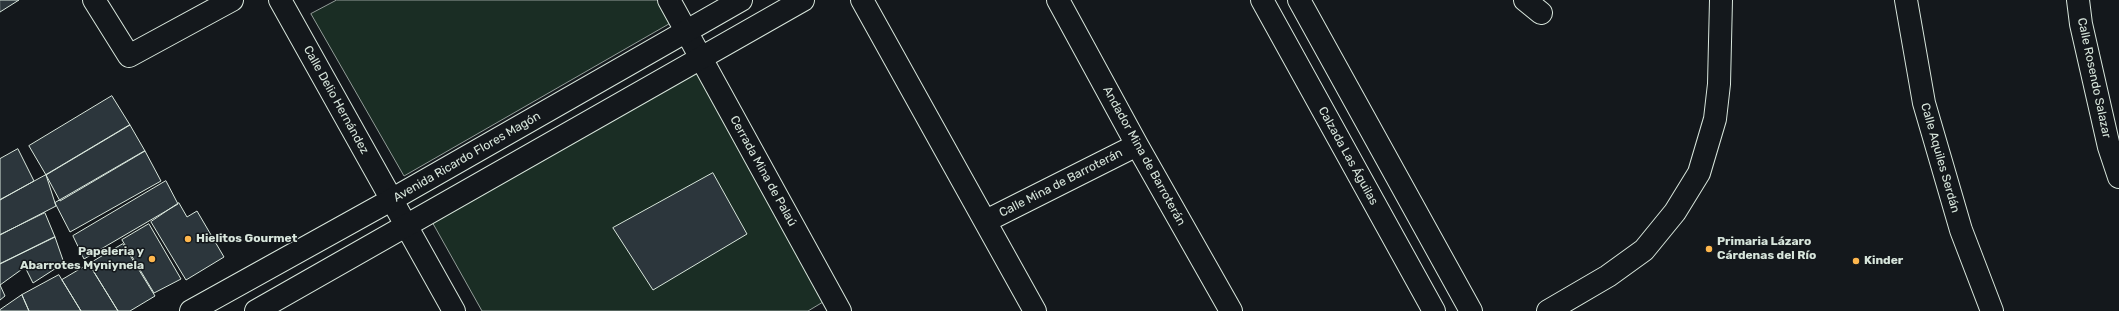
<!DOCTYPE html>
<html>
<head>
<meta charset="utf-8">
<style>
  body { margin:0 }
  canvas { display:block; background:#14181c }
</style>
</head>
<body>
<canvas width="2119" height="311"></canvas>
<script>
const context = document.querySelector('canvas').getContext('2d');
context.lineJoin = 'round';
function paint(path, color) {
  context.fillStyle = color;
  context.fill(path, 'evenodd');
}
function stroke(path, color, width, dash) {
  context.strokeStyle = color;
  context.lineWidth = width;
  context.lineCap = dash ? 'butt' : 'round';
  context.setLineDash(dash || []);
  context.stroke(path);
}
function write(font, color, halo, rows, align = 'center') {
  context.font = font + ' Rubik,sans-serif';
  context.lineWidth = 3;
  context.setLineDash([]);
  context.textBaseline = 'middle';
  context.strokeStyle = halo;
  context.fillStyle = color;
  for (const [text, x, y, turn = 0] of rows) {
    context.save();
    context.translate(x, y);
    context.rotate((+turn || 0) * Math.PI / 180);
    context.textAlign = isNaN(turn) ? turn : align;
    if (halo) context.strokeText(text, 0, 0);
    context.fillText(text, 0, 0);
    context.restore();
  }
}
const green = new Path2D(`
  M 337,0 L 662,0 L 674,21 L 404,176 L 311,14 Z
  M 697,73 L 823,302 L 808,311 L 482,311 L 431,220 Z`);
const building = new Path2D(`
  M 0,0 L 19,0 L 0,12 Z
  M 112,96 L 130,125 L 46,175 L 29,146 Z
  M 130,125 L 145,151 L 60,201 L 46,175 Z
  M 18,149 L 34,181 L 0,200 L 0,159 Z
  M 145,151 L 161,181 L 70,232 L 55,203 Z
  M 713,173 L 747,234 L 653,290 L 613,228 Z
  M 46,175 L 56,206 L 0,235 L 0,200 Z
  M 166,181 L 178,204 L 84,259 L 73,236 Z
  M 179,203 L 187,217 L 197,211 L 224,257 L 186,280 L 151,222 Z
  M 45,213 L 55,237 L 0,264 L 0,235 Z
  M 149,224 L 181,279 L 154,293 L 122,240 Z
  M 55,237 L 64,263 L 33,283 L 25,267 L 0,285 L 0,264 Z
  M 123,244 L 155,296 L 130,311 L 118,311 L 89,264 Z
  M 89,264 L 118,311 L 81,311 L 62,280 Z
  M 59,275 L 81,311 L 29,311 L 22,295 Z
  M 0,285 L 5,296 L 0,300 Z
  M 22,295 L 29,311 L 0,311 L 0,310 Z`);
const minor = new Path2D(`
  M 94,0 L 129,56 L 232,0
  M 280,0 L 454,311
  M 669,0 L 840,311
  M 862,0 L 1035,311
  M 1058,0 L 1137,145 L 1231,311
  M 1525,0 L 1541,13
  M 1906,0 L 1924,103 L 1961,230 L 1992,311
  M 2078,0 L 2081,24 L 2109,147 L 2119,177
  M 986,221 L 1137,145
  M 1548,311 L 1608,276 L 1644,250 L 1675,212 L 1699,173 L 1715,119 L 1719,84 L 1721,0`);
const tertiary = new Path2D(`
  M 1262,0 L 1434,311
  M 1299,0 L 1471,311
  M 191,311 L 391,200 L 741,0
  M 256,311 L 803,0`);
const markers = [
  [188,239,4,"#ffb74d"],
  [1709,249,4,"#ffb74d"],
  [152,259,4,"#ffb74d"],
  [1856,261,4,"#ffb74d"]
];
const streetNames = [
  ["Calle Rosendo Salazar",2094,78,78],
  ["Calle Delio Hernández",336,100,61],
  ["Andador Mina de Barroterán",1144,156,61],
  ["Calzada Las Águilas",1348,156,61],
  ["Avenida Ricardo Flores Magón",467,157,-30],
  ["Calle Aquiles Serdán",1940,158,74],
  ["Cerrada Mina de Palaú",763,171,61],
  ["Calle Mina de Barroterán",1061,183,-27]
];
const poiNames = [
  ["Hielitos Gourmet",196,239],
  ["Primaria Lázaro",1717,242],
  ["Cárdenas del Río",1717,256],
  ["Papeleria y",144,252,"right"],
  ["Abarrotes Myniynela",144,266,"right"],
  ["Kinder",1864,261]
];
paint(green, '#1a2d24');
stroke(green, '#939e99', 1);
paint(building, '#2c363c');
stroke(building, '#d8e6dc', 1);
stroke(minor, '#d8e6dc', 24);
stroke(tertiary, '#d8e6dc', 24);
stroke(minor, '#14181c', 22);
stroke(tertiary, '#14181c', 22);
for (const [x, y, r, color] of markers) {
  const dot = new Path2D();
  dot.arc(x, y, r, 0, 2 * Math.PI);
  context.fillStyle = color;
  context.fill(dot);
  stroke(dot, '#14181c', 1.5);
}
write('12px', '#d8e6dc', '#14181c', streetNames);
write('bold 12px', '#d8e6dc', '#14181c', poiNames, 'left');
</script>
</body>
</html>
